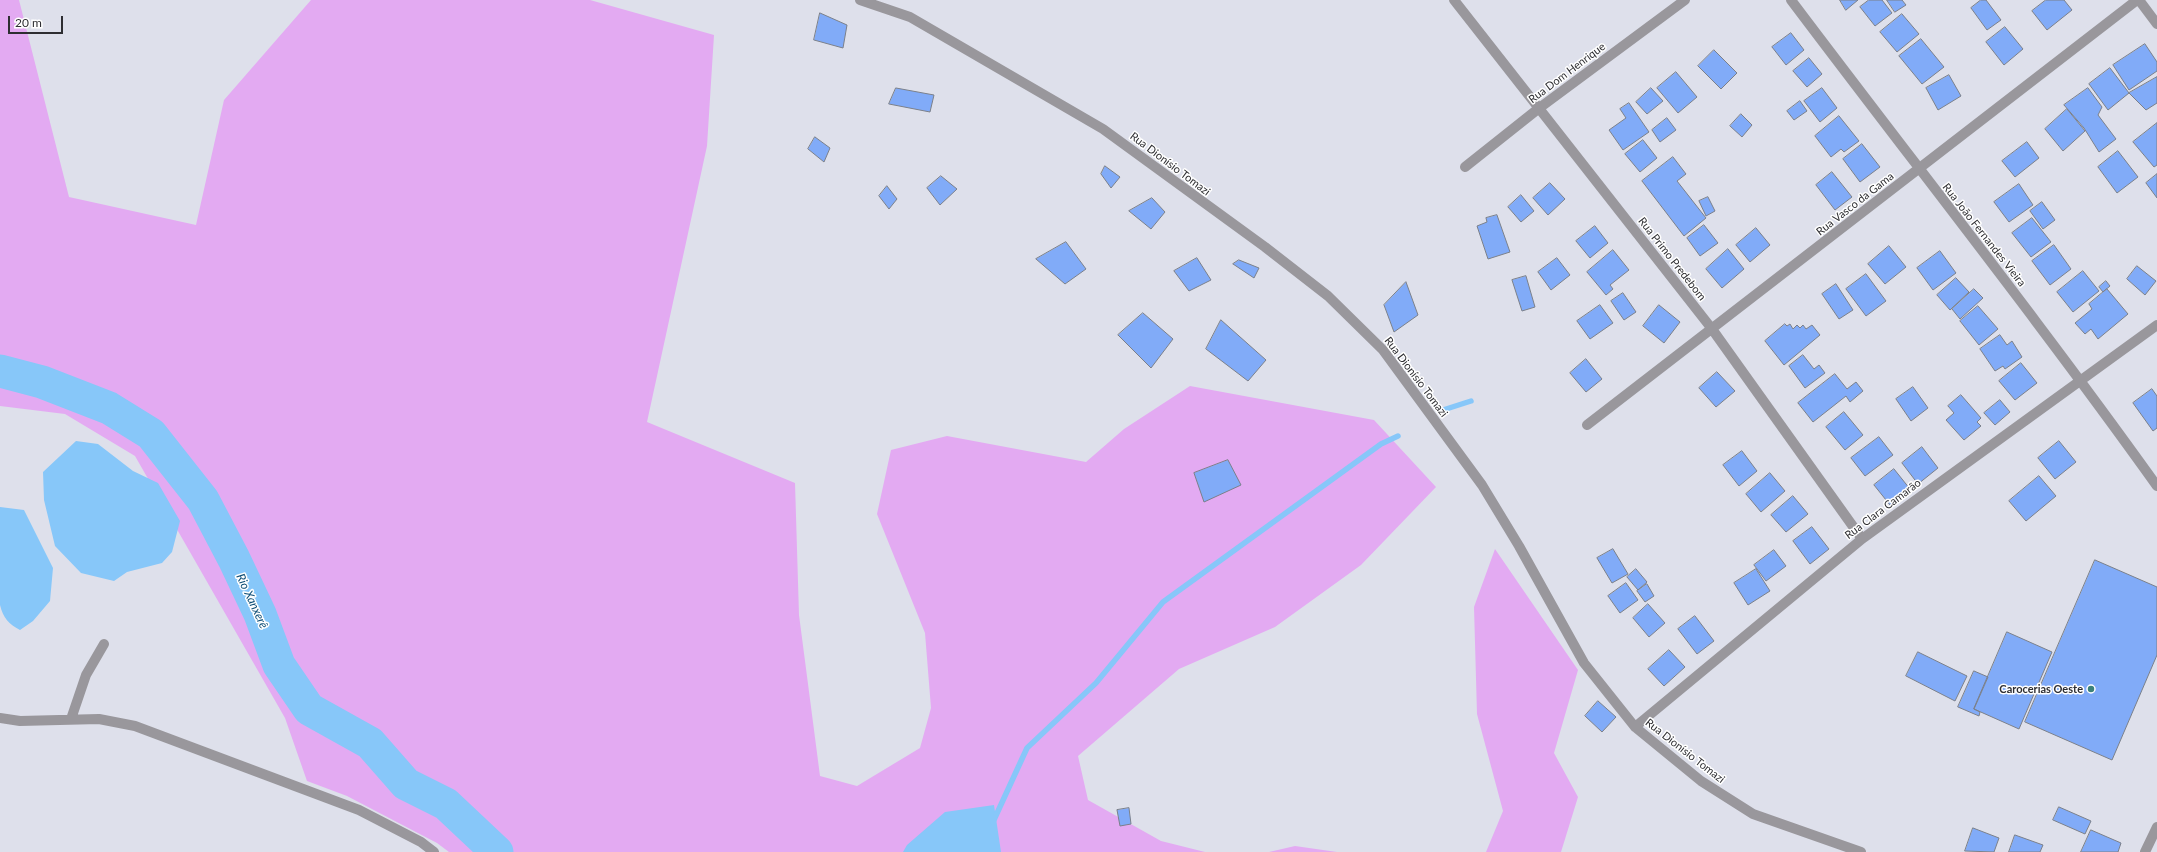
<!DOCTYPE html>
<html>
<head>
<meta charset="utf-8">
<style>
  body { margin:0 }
  #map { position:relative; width:2157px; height:852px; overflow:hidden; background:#dee0eb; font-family:Lato,sans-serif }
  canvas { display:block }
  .scale { position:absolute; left:8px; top:16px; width:55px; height:18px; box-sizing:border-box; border:2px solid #2e2e32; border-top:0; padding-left:5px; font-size:12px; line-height:14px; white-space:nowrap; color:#2e2e32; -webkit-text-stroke:3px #fff; paint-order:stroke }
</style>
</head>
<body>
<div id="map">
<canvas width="2157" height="852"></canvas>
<div class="scale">20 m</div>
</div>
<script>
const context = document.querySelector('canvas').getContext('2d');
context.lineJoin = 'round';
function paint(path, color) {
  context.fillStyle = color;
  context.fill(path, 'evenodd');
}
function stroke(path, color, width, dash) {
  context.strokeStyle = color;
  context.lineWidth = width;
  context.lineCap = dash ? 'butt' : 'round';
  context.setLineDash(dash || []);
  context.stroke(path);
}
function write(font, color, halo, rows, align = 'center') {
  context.font = font + ' Lato,sans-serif';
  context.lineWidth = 3;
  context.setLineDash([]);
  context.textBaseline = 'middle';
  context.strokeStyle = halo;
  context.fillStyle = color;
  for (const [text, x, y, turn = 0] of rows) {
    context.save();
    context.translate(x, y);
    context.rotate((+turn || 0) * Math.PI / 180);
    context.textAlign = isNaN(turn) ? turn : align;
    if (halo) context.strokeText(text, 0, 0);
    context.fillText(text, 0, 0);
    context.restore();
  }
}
const green = new Path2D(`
  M 0,0 L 19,0 L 69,197 L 196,225 L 224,100 L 311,0 L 590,0 L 714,35 L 707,146 L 647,422 L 795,483 L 799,615 L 820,776 L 857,786 L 920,748 L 931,708 L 925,633 L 877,514 L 891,450 L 947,436 L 1086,462 L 1124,429 L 1190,386 L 1374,420 L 1436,487 L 1361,565 L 1275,627 L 1179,669 L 1078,756 L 1088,800 L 1161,841 L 1205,852 L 449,852 L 437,843 L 347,796 L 307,781 L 285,718 L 135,456 L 65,414 L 0,406 Z
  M 1495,549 L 1578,670 L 1554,753 L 1578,797 L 1561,852 L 1486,852 L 1503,811 L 1477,714 L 1474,607 Z
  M 1295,846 L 1337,852 L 1338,852 L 1269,852 Z`);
const water = new Path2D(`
  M 76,441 L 98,444 L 133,471 L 158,483 L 180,521 L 172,552 L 162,563 L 127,572 L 114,581 L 81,573 L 55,546 L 44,500 L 43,472 Z
  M 0,507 L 24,510 L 53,568 L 50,601 L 33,621 L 20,630 C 9,624 3,618 0,605 Z
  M 994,805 L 1001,852 L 903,852 L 907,845 L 945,812 Z`);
const stream = new Path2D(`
  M 1443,410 L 1471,401
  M 993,822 L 1027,748 L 1096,683 L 1163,602 L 1381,444 L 1398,436`);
const river = new Path2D(`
  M 0,371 L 42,382 L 109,408 L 151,434 L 203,500 L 234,559 L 260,614 L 279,665 L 309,709 L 370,743 L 406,784 L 446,804 L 497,852`);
const building = new Path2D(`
  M 1840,0 L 1858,0 L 1846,10 Z
  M 1869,0 L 1882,0 L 1892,13 L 1875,26 L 1860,7 Z
  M 1887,0 L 1902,0 L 1906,5 L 1895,12 Z
  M 1981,0 L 1986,0 L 2001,20 L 1987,30 L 1971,8 Z
  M 2046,0 L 2064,0 L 2072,10 L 2047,30 L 2032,11 Z
  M 820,13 L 847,25 L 843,48 L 814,40 Z
  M 1902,14 L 1919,34 L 1897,52 L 1880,32 Z
  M 2005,27 L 2023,49 L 2004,65 L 1986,42 Z
  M 1791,33 L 1804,50 L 1786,65 L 1772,47 Z
  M 1921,39 L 1944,67 L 1922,84 L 1899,56 Z
  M 2145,44 L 2157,62 L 2157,71 L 2129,90 L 2113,65 Z
  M 1714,50 L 1737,73 L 1721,89 L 1698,66 Z
  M 1809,58 L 1822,74 L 1807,87 L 1793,71 Z
  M 2110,68 L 2129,93 L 2108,110 L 2089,84 Z
  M 1676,72 L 1697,97 L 1678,113 L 1657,88 Z
  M 1949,75 L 1961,96 L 1938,110 L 1926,88 Z
  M 2157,77 L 2157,103 L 2146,110 L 2129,93 Z
  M 896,88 L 934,95 L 930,112 L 889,104 Z
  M 1651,88 L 1663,101 L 1647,114 L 1636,102 Z
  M 1822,88 L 1837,108 L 1820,122 L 1804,101 Z
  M 2088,88 L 2102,107 L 2098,115 L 2116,139 L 2099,152 L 2084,128 L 2064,105 Z
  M 1800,101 L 1807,111 L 1794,120 L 1787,111 Z
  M 1629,103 L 1649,132 L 1623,150 L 1609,130 L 1626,118 L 1620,109 Z
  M 2067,109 L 2085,131 L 2063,151 L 2045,129 Z
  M 1741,114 L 1752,125 L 1742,137 L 1730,126 Z
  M 1839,116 L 1859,141 L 1844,152 L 1841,149 L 1831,157 L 1815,136 Z
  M 1667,118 L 1676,130 L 1660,142 L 1652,130 Z
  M 2157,123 L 2157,165 L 2154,167 L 2133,142 Z
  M 815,137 L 830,148 L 824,162 L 808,149 Z
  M 1643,140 L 1657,158 L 1640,172 L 1625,154 Z
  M 2027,142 L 2039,158 L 2015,177 L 2002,161 Z
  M 1862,144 L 1880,167 L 1860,182 L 1843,159 Z
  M 2118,151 L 2138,177 L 2117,193 L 2098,167 Z
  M 1673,157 L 1686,174 L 1677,181 L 1706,218 L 1684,236 L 1642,181 Z
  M 1105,166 L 1120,177 L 1111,188 L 1101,174 Z
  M 1832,172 L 1852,197 L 1835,210 L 1816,185 Z
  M 2157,174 L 2157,198 L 2146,183 Z
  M 941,176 L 957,189 L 940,205 L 927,188 Z
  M 1550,183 L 1565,199 L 1548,215 L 1533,198 Z
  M 2019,184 L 2033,205 L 2009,222 L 1994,202 Z
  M 887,186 L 897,199 L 889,209 L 879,196 Z
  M 1521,195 L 1534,211 L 1521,222 L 1508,207 Z
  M 1708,197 L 1715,211 L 1706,216 L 1699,201 Z
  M 1152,198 L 1165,212 L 1151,229 L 1129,211 Z
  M 2042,202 L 2055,220 L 2043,229 L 2030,211 Z
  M 1497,215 L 1510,252 L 1488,259 L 1477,226 L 1487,222 L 1486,218 Z
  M 2032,218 L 2051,242 L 2031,257 L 2012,233 Z
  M 1704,225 L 1718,243 L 1700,256 L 1687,238 Z
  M 1595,226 L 1608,243 L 1590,258 L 1576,241 Z
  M 1756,228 L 1770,245 L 1750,262 L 1736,245 Z
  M 1066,242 L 1086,269 L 1065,284 L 1036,259 Z
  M 2054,245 L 2071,269 L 2050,285 L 2032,261 Z
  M 1889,246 L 1906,267 L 1885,284 L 1868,264 Z
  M 1728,249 L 1744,269 L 1722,288 L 1706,269 Z
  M 1613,250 L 1629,270 L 1610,285 L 1613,289 L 1606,295 L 1587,272 Z
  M 1940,251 L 1956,273 L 1933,290 L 1917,268 Z
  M 1197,258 L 1211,280 L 1189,291 L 1174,271 Z
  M 1557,258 L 1570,275 L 1551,290 L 1538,272 Z
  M 1239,260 L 1259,268 L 1254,278 L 1233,264 Z
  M 2137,266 L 2156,281 L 2145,295 L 2127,279 Z
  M 2083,271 L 2099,291 L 2073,312 L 2057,292 Z
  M 1866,274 L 1886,301 L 1866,316 L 1846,289 Z
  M 1526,276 L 1535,307 L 1522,311 L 1512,280 Z
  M 1956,278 L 1969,292 L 1950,310 L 1937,295 Z
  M 2106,281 L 2110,286 L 2103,292 L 2099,287 Z
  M 1406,282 L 1418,315 L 1394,332 L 1384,305 Z
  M 1836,284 L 1853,310 L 1839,319 L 1822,294 Z
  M 1974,289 L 1983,298 L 1960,319 L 1952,309 Z
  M 2107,289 L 2128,314 L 2098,339 L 2091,329 L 2085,334 L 2075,323 L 2092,309 L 2089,304 Z
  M 1623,293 L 1636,312 L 1624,320 L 1611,301 Z
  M 1600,305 L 1613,323 L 1590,339 L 1577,321 Z
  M 1659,305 L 1680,322 L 1664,343 L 1643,326 Z
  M 1978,306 L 1998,329 L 1979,345 L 1960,321 Z
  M 1143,313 L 1173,339 L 1151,368 L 1118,335 Z
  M 1221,320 L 1266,360 L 1248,381 L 1206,349 Z
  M 1785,324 L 1787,326 L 1790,324 L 1793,329 L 1797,325 L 1800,328 L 1803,325 L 1806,329 L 1812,325 L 1820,335 L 1784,365 L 1765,341 Z
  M 2000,335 L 2007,345 L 2012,341 L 2022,357 L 2005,369 L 2003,366 L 1995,371 L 1980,349 Z
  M 1803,355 L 1814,369 L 1819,365 L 1825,373 L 1805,388 L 1789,366 Z
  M 1586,359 L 1602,379 L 1586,392 L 1570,373 Z
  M 2021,363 L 2037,383 L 2015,400 L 1999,381 Z
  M 1717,372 L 1735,391 L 1716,407 L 1699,388 Z
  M 1835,374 L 1847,389 L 1856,382 L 1863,391 L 1850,402 L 1846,396 L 1813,422 L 1798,403 Z
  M 1913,387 L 1928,408 L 1911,421 L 1896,399 Z
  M 2152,389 L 2157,396 L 2157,428 L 2153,431 L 2133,403 Z
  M 1961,395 L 1981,418 L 1977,422 L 1981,426 L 1964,440 L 1946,420 L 1954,413 L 1948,406 Z
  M 2000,400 L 2010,412 L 1995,425 L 1984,413 Z
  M 1844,412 L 1863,435 L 1845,450 L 1826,427 Z
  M 1879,437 L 1893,455 L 1865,476 L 1851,458 Z
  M 2059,441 L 2076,462 L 2055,479 L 2038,458 Z
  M 1922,447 L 1938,468 L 1918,484 L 1902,463 Z
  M 1742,451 L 1757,471 L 1739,486 L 1723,465 Z
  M 1228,460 L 1241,485 L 1204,502 L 1194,473 Z
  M 1894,469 L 1910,489 L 1890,505 L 1874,485 Z
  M 1770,473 L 1785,491 L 1761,512 L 1746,494 Z
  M 2039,476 L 2056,496 L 2026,521 L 2009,501 Z
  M 1793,496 L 1808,514 L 1786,532 L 1771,515 Z
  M 1812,527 L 1829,549 L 1810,564 L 1793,541 Z
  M 1613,549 L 1628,574 L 1612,583 L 1597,558 Z
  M 1774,550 L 1786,566 L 1766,581 L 1754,565 Z
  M 2095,560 L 2157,587 L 2157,655 L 2112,760 L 2025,722 Z
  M 1636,569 L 1647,582 L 1638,590 L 1627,577 Z
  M 1756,569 L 1770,591 L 1748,605 L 1734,583 Z
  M 1626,583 L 1638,600 L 1620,613 L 1608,596 Z
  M 1647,584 L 1654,596 L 1645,602 L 1637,591 Z
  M 1648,604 L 1665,623 L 1649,637 L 1633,618 Z
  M 1695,616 L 1714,641 L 1697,654 L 1678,629 Z
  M 2007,632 L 2052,652 L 2019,729 L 1974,709 Z
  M 1669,650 L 1685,667 L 1664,686 L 1648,669 Z
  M 1918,652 L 1967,676 L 1955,701 L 1906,676 Z
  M 1974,671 L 1988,677 L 1974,709 L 1980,712 L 1979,716 L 1958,707 Z
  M 1598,701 L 1616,717 L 1602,732 L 1585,716 Z
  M 2059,807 L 2091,821 L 2085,834 L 2053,820 Z
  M 1129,808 L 1131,824 L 1120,826 L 1117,810 Z
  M 1973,828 L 1999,838 L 1994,852 L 1965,851 Z
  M 2091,830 L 2121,843 L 2118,852 L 2081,852 Z
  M 2015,835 L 2043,845 L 2040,852 L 2009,852 Z`);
const minor = new Path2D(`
  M 860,0 L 910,17 L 1103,129 L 1265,247 L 1328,296 L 1383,350 L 1482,485 L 1519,546 L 1584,663 L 1635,727 L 1701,781 L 1753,814 L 1861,852
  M 1454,0 L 1712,329 L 1862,539
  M 1791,0 C 1913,162 2039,321 2157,486
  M 2139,0 L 2157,24
  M 1465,167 L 1538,109 L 1685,0
  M 1587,425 L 2137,0
  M 0,718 L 20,721 L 99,719 L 135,726 L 359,810 L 421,842 L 434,852
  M 71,719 L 86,675 L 104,644
  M 1635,727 L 1862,539 L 2157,325
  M 2145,852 L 2157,827`);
const markers = [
  [2091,689,4,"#3b8179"]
];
const streetNames = [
  ["Rua Dom Henrique",1567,73,-37],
  ["Rua Dionísio Tomazi",1170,164,37],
  ["Rua Vasco da Gama",1855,204,-38],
  ["Rua João Fernandes Vieira",1984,235,52],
  ["Rua Primo Predebom",1672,259,52],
  ["Rua Dionísio Tomazi",1416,377,53],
  ["Rua Clara Camarão",1883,509,-37],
  ["Rua Dionísio Tomazi",1685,751,38]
];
const poiNames = [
  ["Carocerias Oeste",2083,689]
];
const waterNames = [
  ["Rio Xanxerê",252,601,65]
];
paint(green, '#e3aaf2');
paint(water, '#87c7f9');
stroke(stream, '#87c7f9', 5.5);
stroke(river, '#87c7f9', 33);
paint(building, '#81abf8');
stroke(building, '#7b808a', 1);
stroke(minor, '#99979c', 10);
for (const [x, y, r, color] of markers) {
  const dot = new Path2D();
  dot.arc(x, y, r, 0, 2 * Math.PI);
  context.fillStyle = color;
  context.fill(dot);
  stroke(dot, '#fff', 1.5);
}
write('11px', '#2e2e32', '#fff', streetNames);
write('bold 11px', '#2e2e32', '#fff', poiNames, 'right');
write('italic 12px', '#115078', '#fff', waterNames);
</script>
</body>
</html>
